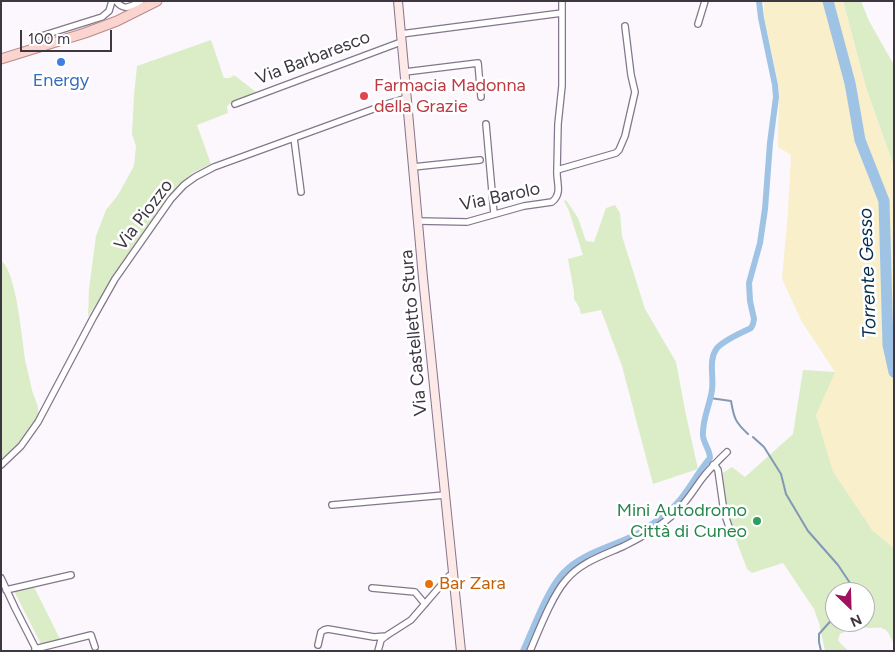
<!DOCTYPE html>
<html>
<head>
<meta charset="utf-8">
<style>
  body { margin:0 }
  #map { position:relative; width:895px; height:652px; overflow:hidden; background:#fbf7fc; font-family:Figtree,sans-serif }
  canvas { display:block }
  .frame { position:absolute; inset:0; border:2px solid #3d3741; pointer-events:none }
  .north { position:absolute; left:825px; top:582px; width:50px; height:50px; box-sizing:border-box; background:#fff; border:1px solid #b1afb3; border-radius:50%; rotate:156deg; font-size:14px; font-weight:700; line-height:20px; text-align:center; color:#3d3741 }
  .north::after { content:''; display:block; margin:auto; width:18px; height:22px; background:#9f125e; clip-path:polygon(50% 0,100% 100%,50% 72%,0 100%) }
  .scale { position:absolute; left:20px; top:30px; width:92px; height:22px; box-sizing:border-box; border:2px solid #3d3741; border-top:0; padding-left:6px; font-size:15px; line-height:18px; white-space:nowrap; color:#3d3741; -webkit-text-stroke:4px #fff; paint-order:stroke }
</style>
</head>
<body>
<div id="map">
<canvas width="895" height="652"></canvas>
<div class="frame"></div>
<div class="north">N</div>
<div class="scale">100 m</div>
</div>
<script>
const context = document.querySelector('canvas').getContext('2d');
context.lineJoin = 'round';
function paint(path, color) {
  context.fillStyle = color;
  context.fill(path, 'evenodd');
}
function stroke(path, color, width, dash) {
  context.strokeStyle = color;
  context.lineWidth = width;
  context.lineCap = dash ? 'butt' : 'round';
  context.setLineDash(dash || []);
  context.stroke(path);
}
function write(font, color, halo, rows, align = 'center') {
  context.font = font + ' Figtree,sans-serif';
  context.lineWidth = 5;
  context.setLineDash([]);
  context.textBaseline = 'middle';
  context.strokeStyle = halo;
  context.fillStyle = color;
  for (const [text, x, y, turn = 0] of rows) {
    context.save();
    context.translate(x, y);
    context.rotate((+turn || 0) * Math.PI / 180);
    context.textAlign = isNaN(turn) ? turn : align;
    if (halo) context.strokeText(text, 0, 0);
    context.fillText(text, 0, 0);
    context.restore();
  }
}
const green = new Path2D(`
  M 843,1 L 861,1 L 869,21 L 894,65 L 894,167 L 866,88 Z
  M 211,40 L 224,78 L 230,78 L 234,75 L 256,92 L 229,104 L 227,107 L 228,113 L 197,125 L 211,164 L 192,173 L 178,187 L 159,209 L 88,316 L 89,289 L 96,236 L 106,210 L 118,195 L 134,166 L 136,146 L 132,134 L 134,95 L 137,66 Z
  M 566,200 L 578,218 L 586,241 L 594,242 L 606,208 L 615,205 L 620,213 L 622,236 L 645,309 L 676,362 L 686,415 L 698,469 L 653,484 L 622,366 L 601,310 L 581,314 L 579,307 L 574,299 L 574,292 L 568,259 L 583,255 L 569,211 L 564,201 Z
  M 1,261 C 17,271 22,343 26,364 C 28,372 30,381 32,390 C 34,398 40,407 38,416 C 35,427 12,452 1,459 Z
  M 803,370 L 836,372 L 816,416 L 872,530 L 894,548 L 894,645 C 884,617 877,634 859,625 L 840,634 L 838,640 L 842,645 L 849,651 L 825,651 L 819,623 L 814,609 L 783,563 L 752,573 L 747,569 L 725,510 L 721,474 L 732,467 L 745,477 L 793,434 ZM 835,592 L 865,592 L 865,622 L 835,622 Z
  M 34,587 L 60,639 L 41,644 L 14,591 Z`);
const sand = new Path2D(`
  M 764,1 L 843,1 L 866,88 L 894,167 L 894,548 L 872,530 L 833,472 L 816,415 L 835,372 L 802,322 L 782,279 L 788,212 L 791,155 L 778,147 L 779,88 L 764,17 Z`);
const stream = new Path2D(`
  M 710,398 L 731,401 C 734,418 735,422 748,434
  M 753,437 L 764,447 L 781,474 L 786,494 L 808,531 L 838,565 L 856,592
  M 821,651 L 819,642 L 819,634 L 835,616`);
const canal = new Path2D(`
  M 523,651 C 534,627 546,592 563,573 C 583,552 612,547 637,534 C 650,526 669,513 679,501 C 690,488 698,472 710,458 C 710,450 704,444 703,436 C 702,419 710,405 712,390 C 714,375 708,360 717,348 C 724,340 741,333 751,328 L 753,324 L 754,319 L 750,301 L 749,283 L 760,243 L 765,209 L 770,143 L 776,97 L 775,85 L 761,18 L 759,1`);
const river = new Path2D(`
  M 828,1 L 850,83 L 860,140 L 884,201 L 888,345 L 894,372`);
const street = new Path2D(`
  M 116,1 C 124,12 131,6 141,1
  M 698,24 L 705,1
  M 401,34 L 562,13
  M 32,49 L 35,38 L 102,17 L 109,11 L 112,1
  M 405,72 L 478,63 L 481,97
  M 235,104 L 401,42
  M 486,124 L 494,214
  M 294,138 L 301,192
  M 413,167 L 480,160
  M 557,170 L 558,124 L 562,86 L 562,1
  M 418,221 L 467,222 L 524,206 L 552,202 C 563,193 556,182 557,170 L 616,153 L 619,150 L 625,136 L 635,92 L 631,75 L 625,26
  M 1,465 L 21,446 L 38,422 L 93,318 L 115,279 L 171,199 L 184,185 L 195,177 L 214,167 L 390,103 L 407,98
  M 713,465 L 716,467 L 718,470 L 724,512 L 731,533
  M 332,505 L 445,495
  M 1,578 L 15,608 L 37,651
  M 372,588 L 415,592 L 425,604
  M 6,590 L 71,575
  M 318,645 L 321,632 L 324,630 L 328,629 L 374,637 L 386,636
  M 35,649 L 91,635 L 95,647
  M 378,651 L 381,640 L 386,636 L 411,620 L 449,576 L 453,575
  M 530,651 C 539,630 552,596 566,580 C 581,562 604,555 624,546 C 642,537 661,526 675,513 C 686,503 693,491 701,480 C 709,469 718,461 727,452`);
const secondary = new Path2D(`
  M 398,1 L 423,278 L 461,651`);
const primary = new Path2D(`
  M 1,59 L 85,33 L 117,21 L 157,1`);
const markers = [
  [61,62,5,"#3f7fe0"],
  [364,96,5,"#e0444e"],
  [757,521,5,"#2e9e5b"],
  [429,584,5,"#e8710a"]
];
const streetNames = [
  ["Via Barbaresco",313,58,-21],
  ["Via Barolo",500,197,-12],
  ["Via Piozzo",144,215,-53],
  ["Via Castelletto Stura",414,333,-95]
];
const shopNames = [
  ["Energy",61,81]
];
const healthNames = [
  ["Farmacia Madonna",374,86],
  ["della Grazie",374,107]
];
const leisureNames = [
  ["Mini Autodromo",747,511],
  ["Città di Cuneo",747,532]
];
const foodNames = [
  ["Bar Zara",439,584]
];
const waterNames = [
  ["Torrente Gesso",868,273,-92]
];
paint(green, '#daedc7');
paint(sand, '#f9efca');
stroke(stream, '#8299b4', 2);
stroke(canal, '#9fc3e5', 6);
stroke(river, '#9fc3e5', 11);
stroke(street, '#84768c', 8);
stroke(secondary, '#84768c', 10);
stroke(primary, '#b78a88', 11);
stroke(street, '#fff', 5.5);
stroke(secondary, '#fde9e7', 8);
stroke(primary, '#fbd3cf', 9);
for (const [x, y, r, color] of markers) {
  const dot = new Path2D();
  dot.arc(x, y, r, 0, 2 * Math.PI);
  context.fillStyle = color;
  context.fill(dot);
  stroke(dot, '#fff', 2);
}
write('18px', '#3d3741', '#fff', streetNames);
write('18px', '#366cbe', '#fff', shopNames);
write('18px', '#be3a42', '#fff', healthNames, 'left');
write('18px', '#27864d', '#fff', leisureNames, 'right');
write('18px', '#c56008', '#fff', foodNames, 'left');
write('italic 19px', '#022d4d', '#fff', waterNames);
</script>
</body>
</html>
